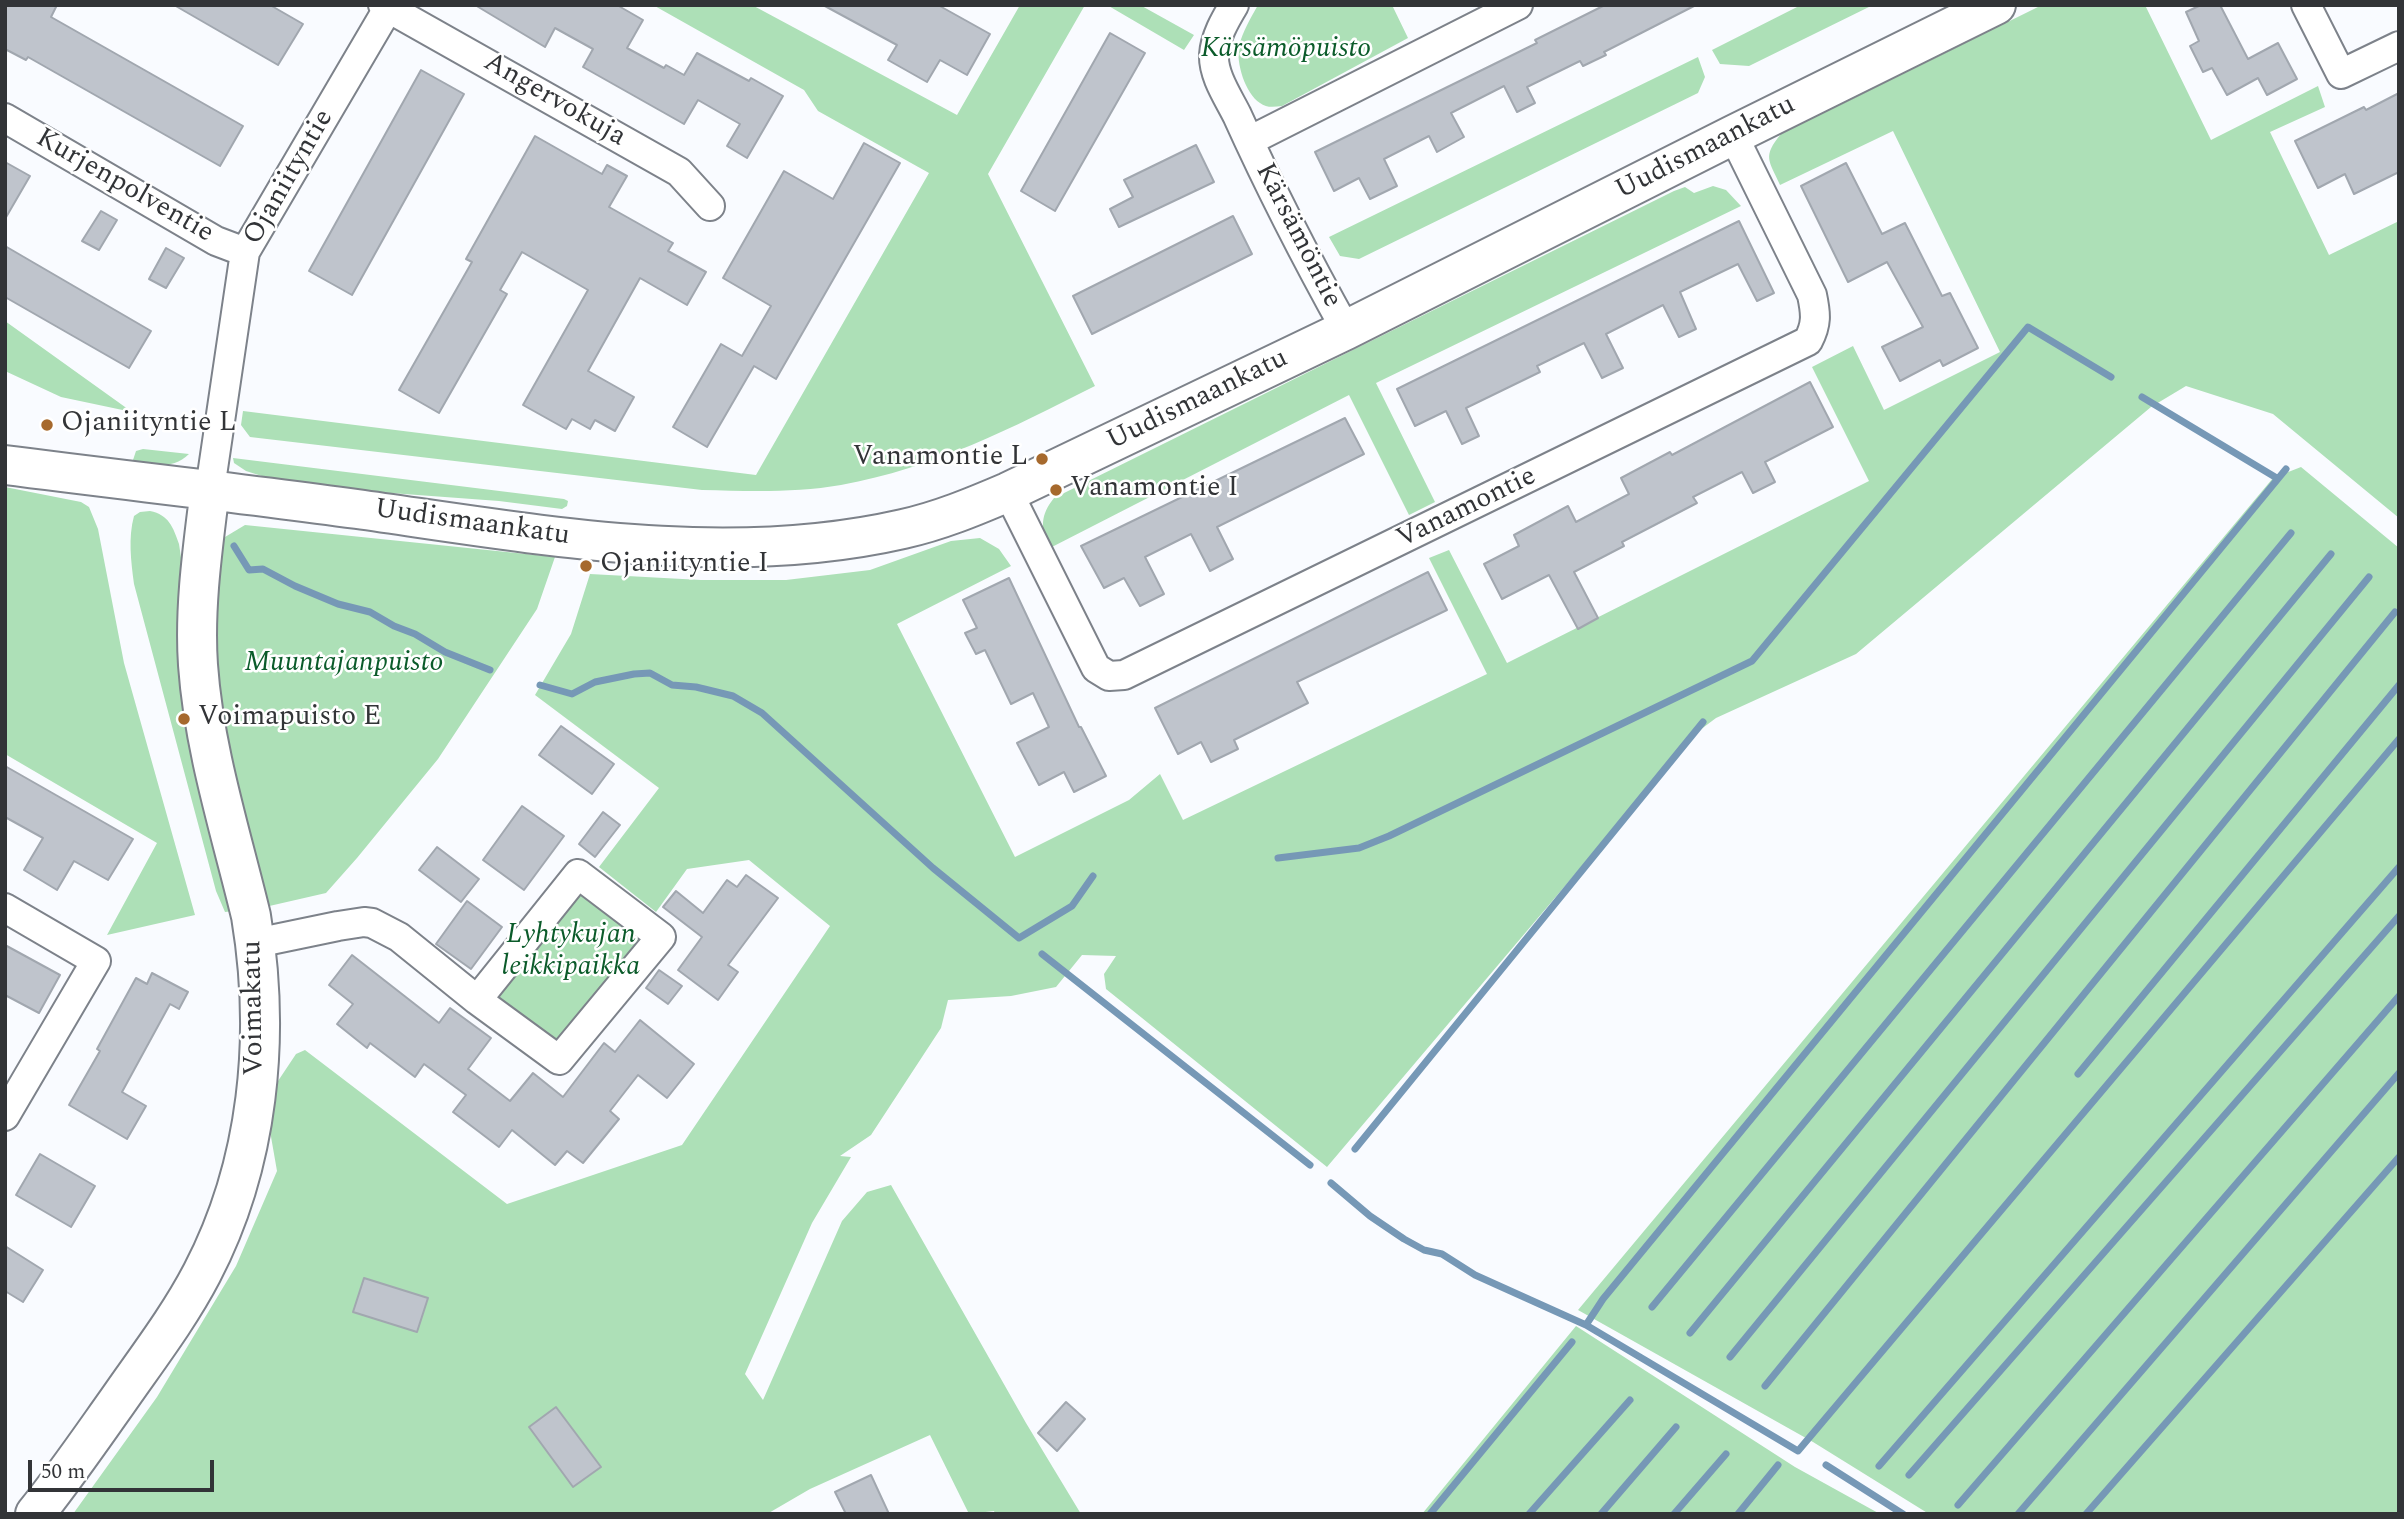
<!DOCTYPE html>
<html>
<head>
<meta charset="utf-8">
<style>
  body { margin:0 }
  #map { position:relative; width:2404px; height:1519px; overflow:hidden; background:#f9fbff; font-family:Spectral,serif }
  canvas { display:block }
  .frame { position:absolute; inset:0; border:7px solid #323437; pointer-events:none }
  .scale { position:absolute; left:28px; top:1460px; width:186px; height:32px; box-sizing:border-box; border:4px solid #323437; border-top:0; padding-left:9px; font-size:21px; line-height:24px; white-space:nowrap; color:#323437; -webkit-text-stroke:5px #fff; paint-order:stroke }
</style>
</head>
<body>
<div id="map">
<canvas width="2404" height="1519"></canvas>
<div class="frame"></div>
<div class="scale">50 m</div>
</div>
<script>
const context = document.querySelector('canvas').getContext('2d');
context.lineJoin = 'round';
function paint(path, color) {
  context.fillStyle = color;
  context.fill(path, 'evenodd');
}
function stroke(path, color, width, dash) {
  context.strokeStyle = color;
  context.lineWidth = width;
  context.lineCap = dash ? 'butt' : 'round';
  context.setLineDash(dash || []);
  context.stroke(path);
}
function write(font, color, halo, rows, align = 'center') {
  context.font = font + ' Spectral,serif';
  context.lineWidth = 5;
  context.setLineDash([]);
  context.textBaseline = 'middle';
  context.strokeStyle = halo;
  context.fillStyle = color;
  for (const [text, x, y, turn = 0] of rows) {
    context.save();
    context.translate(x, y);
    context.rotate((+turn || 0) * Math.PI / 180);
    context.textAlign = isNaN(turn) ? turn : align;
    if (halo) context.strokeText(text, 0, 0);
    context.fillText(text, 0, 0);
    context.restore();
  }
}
const green = new Path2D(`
  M 653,5 L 752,5 L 957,115 L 1020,5 L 1085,5 L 988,174 L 1095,386 C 1012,428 934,468 841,485 C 796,493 748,491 702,490 L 250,437 L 241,425 L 243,411 L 756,475 L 929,173 L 818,111 L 804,90 Z
  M 1107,5 L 1140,5 L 1194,35 L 1184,50 Z
  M 1258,5 L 1392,5 L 1408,38 L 1282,106 C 1274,107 1266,108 1260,103 C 1245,93 1236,63 1239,46 C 1243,31 1250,19 1258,5 Z
  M 1801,5 L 1873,5 L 1749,66 L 1720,64 L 1712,50 Z
  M 2042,5 L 2145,5 L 2211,140 L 2318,86 L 2325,107 L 2270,132 L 2329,255 L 2399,221 L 2399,518 L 2273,414 L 2186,386 L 2151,407 L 1856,654 L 1716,718 L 1692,736 L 1327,1167 L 1106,989 L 1104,974 L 1116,956 L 1082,955 L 1056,987 L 1011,996 L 948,1000 L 941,1028 L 871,1135 L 840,1156 L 851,1157 L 812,1223 L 745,1374 L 763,1400 L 842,1221 L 867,1192 L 891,1185 L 1026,1423 L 1081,1514 L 995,1514 L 994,1511 L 969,1514 L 930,1435 L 810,1489 L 767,1514 L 73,1514 L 157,1397 L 236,1266 L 277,1171 L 270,1131 L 278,1081 L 296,1054 L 305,1050 L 507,1204 L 682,1145 L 830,926 L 749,860 L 687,869 L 656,912 L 599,867 L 659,788 L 535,695 L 571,634 L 590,574 L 701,580 L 786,580 L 870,570 L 951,541 L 980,538 L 999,549 L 1011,566 L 897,624 L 1015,857 L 1129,800 L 1160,774 L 1183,820 L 1487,674 L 1429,558 L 1449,550 L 1507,663 L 1869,481 L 1812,367 L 1853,346 L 1884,410 L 2000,352 L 1893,131 L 1780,185 C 1769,160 1762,157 1781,134 Z
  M 1698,57 L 1705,77 L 1698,93 L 1359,259 L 1340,256 L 1329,237 Z
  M 1713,186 L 1726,190 L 1741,206 L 1376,383 L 1435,502 L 1409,515 L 1349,395 L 1048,549 C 1041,528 1040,515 1054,498 L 1674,191 L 1685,187 L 1694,193 Z
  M 5,321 L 132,412 L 61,397 L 5,371 Z
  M 143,449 L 189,454 C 173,470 153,465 132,463 L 136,451 Z
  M 233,458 L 564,499 L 568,501 L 567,506 L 562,509 L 499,501 L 377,492 L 265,477 L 246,471 L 234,463 Z
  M 2301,467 L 2399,548 L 2399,1514 L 1929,1514 L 1813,1442 L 1578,1310 L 2273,478 Z
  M 5,487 L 81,502 L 89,507 L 98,529 L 124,663 L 195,915 L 107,935 L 157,843 L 5,754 Z
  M 150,511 C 169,515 173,527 179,544 L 234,911 L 225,912 L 216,891 L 134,584 C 131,561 128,538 134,516 L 140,512 Z
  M 245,525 L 555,557 L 537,609 L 438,759 L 357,858 L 326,893 L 265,907 L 244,820 L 214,672 L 216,564 L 225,537 Z
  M 579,890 L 642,937 L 559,1046 L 497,998 L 573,895 Z
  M 1576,1326 L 1795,1467 L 1880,1514 L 1422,1514 Z`);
const stream = new Path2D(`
  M 2142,397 L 2275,477
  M 234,546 L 249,570 L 263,569 L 295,586 L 338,604 L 370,612 L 394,626 L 415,634 L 445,652 L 490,670
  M 540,685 L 572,694 L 595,682 L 634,674 L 650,673 L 672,685 L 696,687 L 733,696 L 762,713 L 933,868 L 1019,938 L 1072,906 L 1093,876
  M 1278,858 L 1359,848 L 1389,836 L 1752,661 L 2028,327 L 2111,377
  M 1042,954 L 1310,1165
  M 2078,1074 L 2399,685
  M 1355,1149 L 1703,722
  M 1331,1183 L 1370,1216 L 1404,1239 L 1424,1250 L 1442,1254 L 1475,1275 L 1586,1325 L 1798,1451 L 2399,739
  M 1652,1307 L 2291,533
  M 1586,1325 L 1603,1299 L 2286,469
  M 1690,1333 L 2331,554
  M 1730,1357 L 2369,577
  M 1765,1386 L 2395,612
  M 1826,1465 L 1903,1514
  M 1879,1466 L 2399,867
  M 1909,1475 L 2399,916
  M 1958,1505 L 2399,996
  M 1430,1514 L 1572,1342
  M 1529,1514 L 1630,1400
  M 1601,1514 L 1676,1427
  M 1674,1514 L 1726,1454
  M 1738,1514 L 1778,1465
  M 2018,1514 L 2399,1073
  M 2086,1514 L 2399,1157`);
const building = new Path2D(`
  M 5,5 L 57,5 L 51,17 L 243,126 L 220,166 L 28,57 L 26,60 L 5,49 Z
  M 174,5 L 270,5 L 303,24 L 278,65 Z
  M 475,5 L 617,5 L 643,20 L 627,48 L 664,68 L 666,65 L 684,75 L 697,53 L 749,81 L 751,78 L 783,96 L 747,158 L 727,146 L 740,124 L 698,100 L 684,124 L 583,67 L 593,49 L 555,28 L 545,47 Z
  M 823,5 L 938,5 L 990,34 L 967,75 L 940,60 L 927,82 L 888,60 L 897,45 Z
  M 1605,5 L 1696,5 L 1604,52 L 1606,55 L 1583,66 L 1580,61 L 1527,87 L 1535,103 L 1517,112 L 1504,86 L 1451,113 L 1464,137 L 1437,152 L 1429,136 L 1384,159 L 1397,186 L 1370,199 L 1359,178 L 1334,191 L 1315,152 L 1537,43 L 1535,40 Z
  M 2201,5 L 2220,5 L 2248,59 L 2278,43 L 2297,79 L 2267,95 L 2258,78 L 2227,95 L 2212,68 L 2203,72 L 2190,46 L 2199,41 L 2186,12 Z
  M 1110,33 L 1145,53 L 1055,211 L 1021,191 Z
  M 421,70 L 464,94 L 352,295 L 309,271 Z
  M 2399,93 L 2399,172 L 2354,194 L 2345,174 L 2318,188 L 2295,141 L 2364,107 L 2366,110 Z
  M 535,136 L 602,174 L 607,165 L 627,176 L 609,207 L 673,243 L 668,251 L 706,272 L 687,305 L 640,278 L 588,371 L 634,397 L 615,431 L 595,420 L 590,429 L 572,419 L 566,429 L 523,405 L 588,290 L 522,252 L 500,290 L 507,294 L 439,413 L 399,390 L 472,262 L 466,259 Z
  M 864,143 L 900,163 L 776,379 L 754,366 L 707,447 L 673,427 L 721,344 L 742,356 L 771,306 L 723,278 L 784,171 L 833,199 Z
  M 1196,145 L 1214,182 L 1119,227 L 1110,209 L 1133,197 L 1124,180 Z
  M 5,162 L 30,176 L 5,219 Z
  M 1846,163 L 1882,234 L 1905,223 L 1942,296 L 1950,293 L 1978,348 L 1943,366 L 1940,360 L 1900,381 L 1882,347 L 1923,327 L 1887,262 L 1848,282 L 1801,186 Z
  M 101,211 L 117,220 L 99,250 L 82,241 Z
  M 1233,216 L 1252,254 L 1092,334 L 1073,296 Z
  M 1739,221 L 1774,293 L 1757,301 L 1738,264 L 1680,292 L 1696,329 L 1679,337 L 1663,305 L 1606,334 L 1623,368 L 1602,378 L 1584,343 L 1537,366 L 1540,372 L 1466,408 L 1479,436 L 1462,444 L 1446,411 L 1415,426 L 1397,389 Z
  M 5,246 L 151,331 L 129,368 L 5,297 Z
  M 166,248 L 184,258 L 166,288 L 149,279 Z
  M 1810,382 L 1833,427 L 1765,462 L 1775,482 L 1753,493 L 1742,472 L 1693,497 L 1697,503 L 1622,542 L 1624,546 L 1574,572 L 1598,618 L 1578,629 L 1549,575 L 1502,599 L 1484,564 L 1519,546 L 1514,535 L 1568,506 L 1576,522 L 1629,494 L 1621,478 L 1670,452 L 1672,455 Z
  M 1345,418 L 1364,454 L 1217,527 L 1233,559 L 1210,571 L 1191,534 L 1145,557 L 1164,594 L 1140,606 L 1124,578 L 1104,588 L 1081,546 Z
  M 1428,572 L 1447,610 L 1297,682 L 1308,703 L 1234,740 L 1238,749 L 1211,762 L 1201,742 L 1178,754 L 1155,708 Z
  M 1009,578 L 1079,727 L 1081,727 L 1106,776 L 1074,792 L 1064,772 L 1039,785 L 1017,743 L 1049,727 L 1033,693 L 1011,704 L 985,650 L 976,654 L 965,633 L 977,628 L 963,600 Z
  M 561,726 L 614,764 L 592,794 L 539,755 Z
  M 5,766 L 133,839 L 108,880 L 74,861 L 57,890 L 24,870 L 43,838 L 5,817 Z
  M 522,806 L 564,836 L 524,890 L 483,860 Z
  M 603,812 L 620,825 L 595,857 L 579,844 Z
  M 437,847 L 479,879 L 461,902 L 419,870 Z
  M 746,875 L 778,898 L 728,965 L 738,972 L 718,1000 L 678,970 L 702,937 L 663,907 L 676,891 L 703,913 L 727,880 L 737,887 Z
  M 467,901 L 502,927 L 471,969 L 436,944 Z
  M 5,945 L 60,975 L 39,1013 L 5,995 Z
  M 352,955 L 439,1023 L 450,1008 L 491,1038 L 468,1069 L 510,1101 L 533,1073 L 563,1097 L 604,1043 L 615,1052 L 640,1020 L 694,1064 L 667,1098 L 638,1075 L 610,1111 L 619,1119 L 583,1163 L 567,1151 L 555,1165 L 512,1130 L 499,1147 L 453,1112 L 466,1095 L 424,1064 L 415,1077 L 370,1043 L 367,1048 L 337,1024 L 353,1004 L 329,985 Z
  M 659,970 L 682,986 L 668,1004 L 646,988 Z
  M 152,973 L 188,992 L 179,1009 L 170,1004 L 122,1092 L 146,1106 L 127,1139 L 69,1105 L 100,1051 L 97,1049 L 136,978 L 147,984 Z
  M 40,1154 L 95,1186 L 71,1227 L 16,1195 Z
  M 5,1246 L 43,1270 L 23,1302 L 5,1291 Z
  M 364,1278 L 428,1298 L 417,1332 L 353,1312 Z
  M 1066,1402 L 1085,1419 L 1057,1451 L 1038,1433 Z
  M 556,1407 L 601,1467 L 573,1487 L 529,1427 Z
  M 871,1475 L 889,1514 L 846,1514 L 835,1492 Z`);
const street = new Path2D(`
  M 383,5 L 679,172 L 710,206
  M 1234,5 C 1225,20 1215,37 1214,55 C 1213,75 1228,97 1237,115 C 1270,188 1307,260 1346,330
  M 2306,5 L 2341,74 L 2399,46
  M 5,118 L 216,241 L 245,252
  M 1249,141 L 1518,5
  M 210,489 L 245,252 L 390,5
  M 1008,492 L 1096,668 L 1109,676 L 1124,675 L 1808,341 C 1817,324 1816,314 1812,295 L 1733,135
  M 5,908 L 96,961 L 5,1116
  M 256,943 L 338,926 L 364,922 L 372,923 L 399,937 L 477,1000 L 559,1060 L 661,937 L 578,874 L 477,1000`);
const secondary = new Path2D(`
  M 5,465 C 122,480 240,493 357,509 C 536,534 723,570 903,529 C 939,521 973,507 1008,492 L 1346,330 L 1733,135 L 1996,5
  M 35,1514 C 64,1478 90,1440 117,1402 C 146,1360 178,1319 202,1273 C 259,1164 271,1036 251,916 C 231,833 204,750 198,665 C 194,607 203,546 210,489`);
const markers = [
  [47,425,7,"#a6692d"],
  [1042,459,7,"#a6692d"],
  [1056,490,7,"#a6692d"],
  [586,566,7,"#a6692d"],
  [184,719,7,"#a6692d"]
];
const parkNames = [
  ["Kärsämöpuisto",1286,51],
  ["Muuntajanpuisto",344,665],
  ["Lyhtykujan",571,937],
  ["leikkipaikka",571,969]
];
const streetNames = [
  ["Angervokuja",554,101,30],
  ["Uudismaankatu",1706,149,-27],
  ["Ojaniityntie",290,178,-60],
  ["Kurjenpolventie",124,187,30],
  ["Kärsämöntie",1297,236,63],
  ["Uudismaankatu",1198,401,-26],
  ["Vanamontie",1467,509,-26],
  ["Uudismaankatu",472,524,8],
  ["Voimakatu",255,1008,-91]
];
const poiNames = [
  ["Ojaniityntie L",61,425],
  ["Vanamontie L",1028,459,"right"],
  ["Vanamontie I",1070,490],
  ["Ojaniityntie I",600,566],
  ["Voimapuisto E",198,719]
];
paint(green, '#ade0b7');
stroke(stream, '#7698b6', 7);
paint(building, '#bfc4cc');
stroke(building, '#a1a7af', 2);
stroke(street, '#7d828a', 32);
stroke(secondary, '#7d828a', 42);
stroke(street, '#fff', 28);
stroke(secondary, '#fff', 38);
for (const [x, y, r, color] of markers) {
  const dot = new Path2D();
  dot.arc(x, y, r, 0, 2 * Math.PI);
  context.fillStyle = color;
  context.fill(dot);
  stroke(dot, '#fff', 2.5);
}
write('italic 28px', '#0b5b2a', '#fff', parkNames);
write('28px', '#323437', '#fff', streetNames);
write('28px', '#323437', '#fff', poiNames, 'left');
</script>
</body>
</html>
